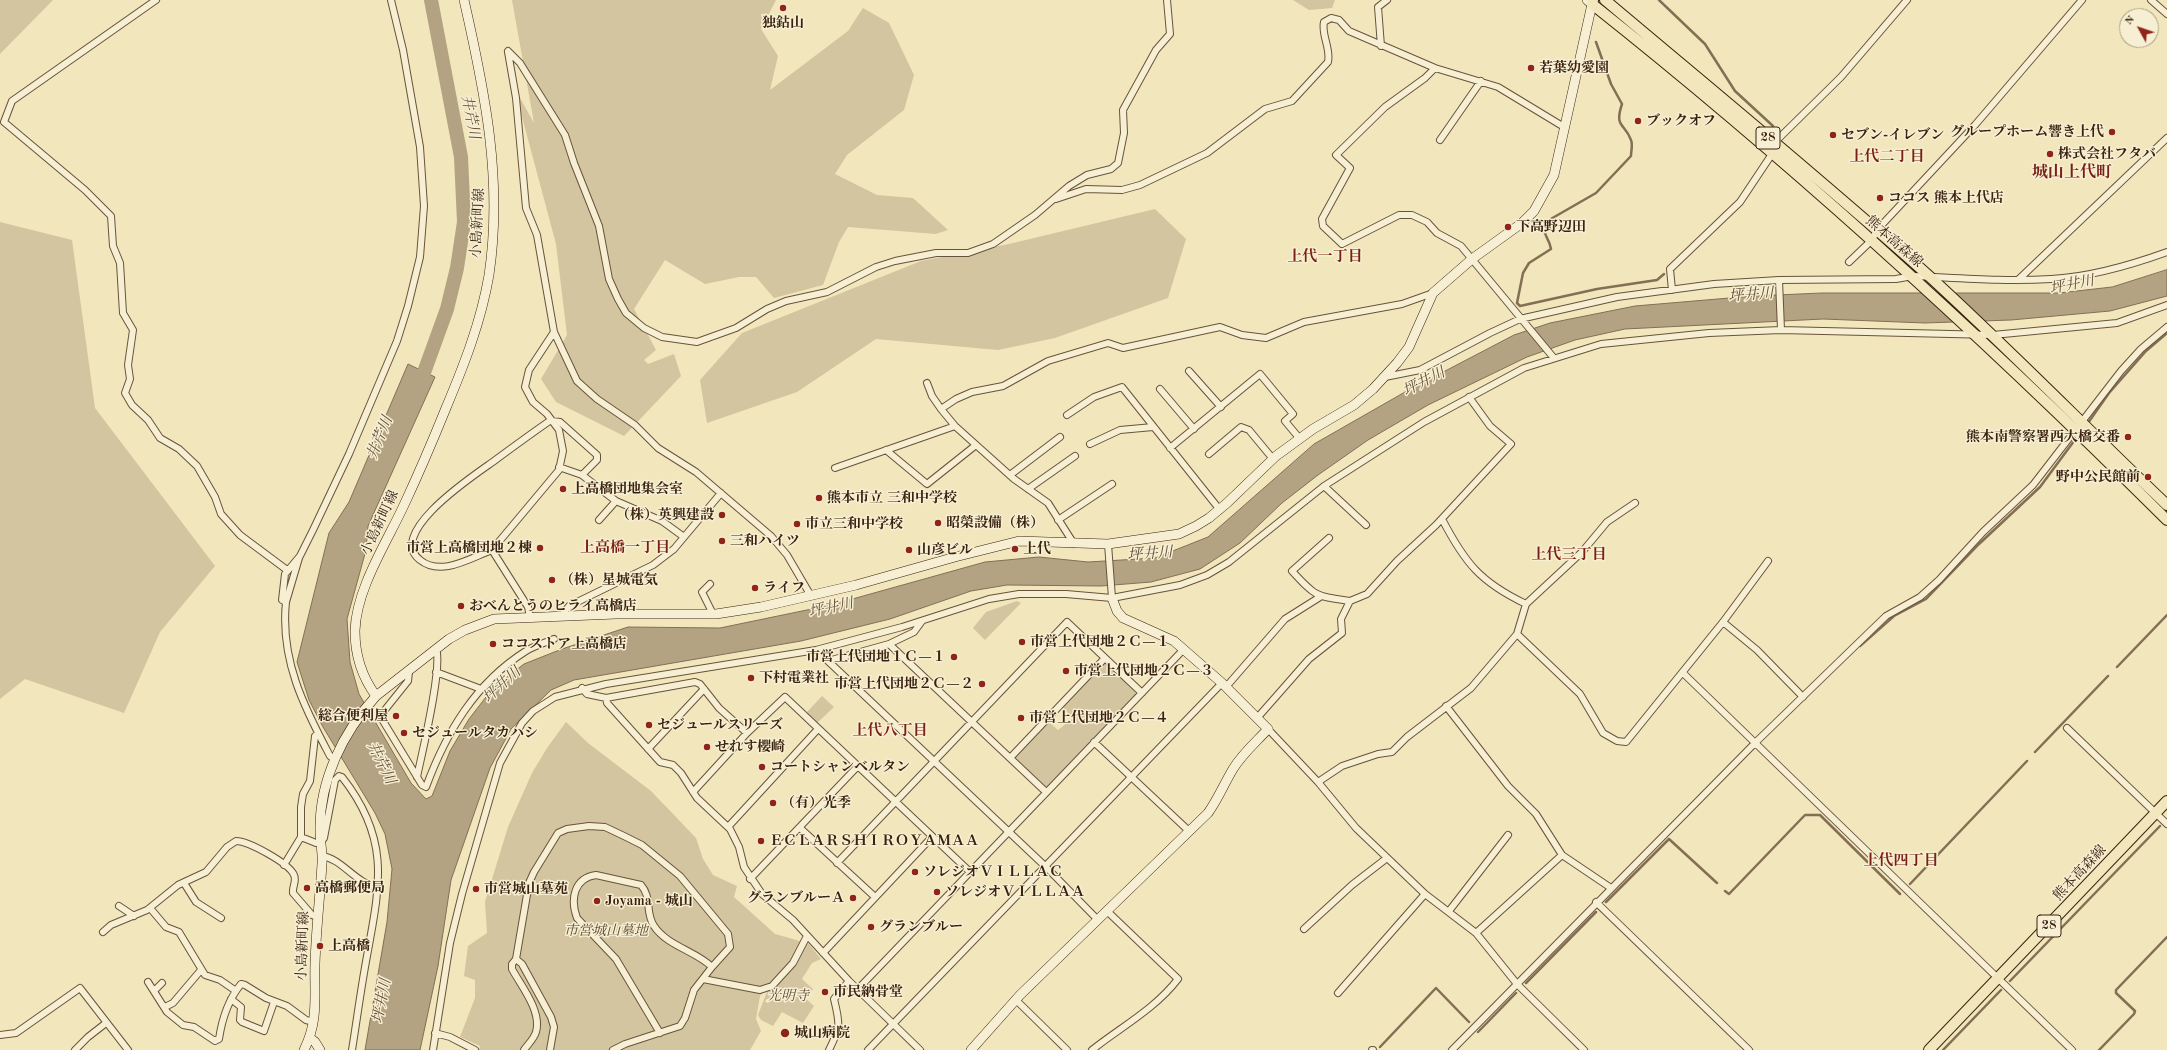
<!DOCTYPE html>
<html>
<head>
<meta charset="utf-8">
<style>
  body { margin:0 }
  #map { position:relative; width:2167px; height:1050px; overflow:hidden; background:#f2e6bc; font-family:"Old Standard TT",serif }
  canvas { display:block }
  .north { position:absolute; left:2119px; top:8px; width:40px; height:40px; box-sizing:border-box; background:#f7efd3; border:1px solid #ab9d85; border-radius:50%; rotate:310deg; font-size:11px; font-weight:700; line-height:16px; text-align:center; color:#3a2210 }
  .north::after { content:''; display:block; margin:auto; width:14px; height:18px; background:#8f2418; clip-path:polygon(50% 0,100% 100%,50% 72%,0 100%) }
</style>
</head>
<body>
<div id="map">
<canvas width="2167" height="1050"></canvas>
<div class="north">N</div>
</div>
<script>
const context = document.querySelector('canvas').getContext('2d');
context.lineJoin = 'round';
function paint(path, color) {
  context.fillStyle = color;
  context.fill(path, 'evenodd');
}
function stroke(path, color, width, dash) {
  context.strokeStyle = color;
  context.lineWidth = width;
  context.lineCap = dash ? 'butt' : 'round';
  context.setLineDash(dash || []);
  context.stroke(path);
}
function write(font, color, halo, rows, align = 'center') {
  context.font = font + ' "Old Standard TT","Noto Serif JP",serif';
  context.lineWidth = 3;
  context.setLineDash([]);
  context.textBaseline = 'middle';
  context.strokeStyle = halo;
  context.fillStyle = color;
  for (const [text, x, y, turn = 0] of rows) {
    context.save();
    context.translate(x, y);
    context.rotate((+turn || 0) * Math.PI / 180);
    context.textAlign = isNaN(turn) ? turn : align;
    if (halo) context.strokeText(text, 0, 0);
    context.fillText(text, 0, 0);
    context.restore();
  }
}
const green = new Path2D(`
  M 0,0 L 53,0 L 0,54 Z
  M 512,0 L 776,0 L 761,29 L 778,56 L 770,90 L 848,31 L 863,8 L 889,23 L 914,75 L 904,110 L 847,155 L 835,174 L 877,195 L 913,198 L 948,230 L 936,234 L 848,227 L 839,242 L 823,285 L 774,298 L 756,277 L 739,277 L 705,284 L 665,260 L 634,309 L 656,350 L 644,360 L 648,364 L 674,354 L 681,376 L 624,436 L 556,402 L 541,379 L 567,335 L 556,244 L 514,87 L 534,123 Z
  M 1293,0 L 1335,0 L 1332,8 L 1309,10 Z
  M 1155,209 L 1186,239 L 1168,298 L 1055,338 L 998,350 L 876,339 L 797,392 L 707,423 L 700,380 L 742,333 L 921,261 L 1009,244 Z
  M 0,222 L 72,240 L 95,408 L 215,566 L 160,632 L 124,713 L 25,679 L 0,699 Z
  M 1017,601 L 1021,603 L 985,640 L 973,628 L 986,612 Z
  M 1103,664 L 1107,664 L 1135,692 L 1136,695 L 1049,786 L 1045,786 L 1014,758 L 1049,722 L 1058,730 L 1072,719 L 1063,707 Z
  M 822,696 L 834,707 L 817,723 L 807,712 Z
  M 566,722 L 588,743 L 651,791 L 696,838 L 703,859 L 713,875 L 737,886 L 734,897 L 775,934 L 800,941 L 797,951 L 790,962 L 760,996 L 756,1019 L 761,1031 L 750,1050 L 479,1050 L 480,1046 L 460,1037 L 475,998 L 475,980 L 464,976 L 468,946 L 487,933 L 485,902 L 508,827 L 532,773 L 547,748 Z
  M 808,943 L 821,959 L 812,963 L 802,979 L 813,989 L 805,998 L 814,1006 L 803,1023 L 782,1012 L 773,1026 L 761,1020 L 758,1015 L 768,989 L 776,985 Z`);
const water = new Path2D(`
  M 2167,270 L 2167,296 L 2110,311 L 2011,320 L 1925,323 L 1823,319 L 1625,329 L 1575,340 L 1527,357 L 1428,405 L 1368,440 L 1318,475 L 1282,503 L 1240,543 L 1200,569 L 1151,582 L 1101,586 L 1007,585 L 971,591 L 890,619 L 801,641 L 574,680 L 551,690 L 511,729 L 490,768 L 451,880 L 438,966 L 420,1050 L 365,1050 L 387,922 L 392,869 L 385,834 L 375,813 L 323,727 L 309,700 L 297,662 L 329,533 L 349,502 L 408,364 L 435,377 L 368,526 L 366,550 L 347,619 L 350,662 L 359,694 L 411,783 L 426,799 L 432,796 L 450,751 L 469,719 L 493,688 L 524,664 L 562,649 L 628,627 L 720,628 L 831,605 L 985,562 L 1039,557 L 1088,562 L 1155,558 L 1208,537 L 1314,444 L 1405,392 L 1514,335 L 1550,323 L 1635,306 L 1753,296 L 1822,293 L 2059,293 L 2112,287 Z`);
const stream = new Path2D(`
  M 1659,0 L 1705,44 L 1735,91 L 1773,126
  M 1596,42 L 1611,84 L 1622,104 C 1614,128 1625,123 1631,140 C 1633,144 1631,151 1631,156 L 1596,193 L 1549,220 C 1539,235 1549,235 1551,249 L 1529,263 L 1523,273 L 1517,303 L 1520,306 L 1597,289 L 1657,280 L 1664,274
  M 2088,423 L 2109,393 L 2146,351 L 2167,333
  M 1860,646 L 1894,616 L 1926,599 L 1979,544 L 2040,487 L 2077,437
  M 2117,667 L 2167,615
  M 2035,752 L 2108,676
  M 1910,884 L 2027,761
  M 1725,891 L 1729,894 L 1805,815 L 1820,815 L 1900,894
  M 1606,902 L 1669,839 L 1717,883
  M 2010,981 L 2160,826
  M 1526,983 L 1596,912
  M 1478,1032 L 1516,993
  M 1380,1047 L 1436,988 L 1469,1022
  M 1943,1050 L 2001,990
  M 2099,1050 L 2134,1014 L 2135,1011 L 2116,993 L 2116,990 L 2167,937`);
const river = new Path2D(`
  M 418,389 L 447,309 L 457,268 L 464,222 L 461,157 L 431,0`);
const street = new Path2D(`
  M 156,0 L 12,101 L 4,122 L 85,190 L 111,216 L 113,246 L 120,263 L 123,313 L 133,330 L 128,365 L 130,379 L 125,393 L 132,405 L 148,420 L 160,438 L 179,449 L 197,466 L 215,497 L 221,514 L 240,535 L 287,570
  M 2151,0 L 2167,14
  M 1381,46 L 1378,7 L 1387,0
  M 508,51 L 520,63 L 565,135 L 574,163 L 599,226 L 609,279 L 618,299 L 626,313 L 644,328 L 662,337 L 697,342 L 736,328 L 767,309 L 786,301 L 827,292 L 876,267 L 895,261 L 936,253 L 968,253 L 993,244 L 1035,215 L 1069,186 L 1087,175 L 1111,169 L 1118,163 L 1124,133 L 1123,110 L 1156,50 L 1170,34 L 1167,0
  M 508,52 L 516,98 L 526,208 L 537,235 L 554,332 L 577,381 L 597,399 L 635,425 L 658,448 L 696,472 L 771,536 L 787,555 L 811,596
  M 1440,140 L 1481,81
  M 1056,199 L 1086,189 L 1122,190 L 1140,185 L 1207,153 L 1265,109 L 1292,101 L 1328,62 C 1331,48 1321,35 1324,22 L 1331,18 L 1339,20 L 1349,31 L 1435,68
  M 1849,262 L 1872,240 L 1877,230 L 1975,125 L 2082,0
  M 1779,280 L 1781,330
  M 2018,280 L 2167,138
  M 1672,290 L 1670,269 L 1740,202 L 1772,154 L 1774,143 L 1841,77 L 1907,0
  M 1553,357 L 1461,246 L 1437,233 L 1427,222 L 1412,215 L 1399,215 L 1342,244 L 1323,226 L 1322,219 L 1350,168 L 1336,155 L 1385,107 L 1425,78 L 1435,68 L 1498,87 L 1564,127
  M 1189,371 L 1221,407
  M 1385,377 L 1420,370 L 1490,333 L 1520,319 L 1617,297 L 1714,284 L 1779,280 L 1896,279 L 1913,276 C 1959,278 2005,282 2051,279 C 2090,277 2131,265 2167,252
  M 927,383 L 932,396 L 941,409
  M 1160,389 L 1194,429
  M 1067,415 L 1094,397 L 1122,387 L 1220,510
  M 552,421 L 560,422 L 597,455 L 597,460 L 582,475
  M 1090,444 L 1120,430 L 1153,427
  M 1170,448 L 1260,374 L 1293,414 L 1285,421 L 1300,439
  M 886,450 L 927,484 L 976,445
  M 1209,454 L 1241,427 L 1249,430 L 1273,459
  M 559,467 L 582,475 L 616,501 L 662,521 L 684,537
  M 835,468 L 955,426
  M 1010,475 L 1060,437
  M 1324,486 L 1366,525
  M 1028,489 L 1075,456
  M 1442,519 C 1465,563 1480,582 1526,604
  M 599,520 L 616,501
  M 1058,520 L 1112,484
  M 1329,538 L 1292,571 C 1316,597 1315,596 1350,601
  M 1074,544 L 1048,503 L 1014,479 L 955,426 L 941,409 L 956,399 L 972,392 L 1003,386 L 1048,361 L 1108,343 L 1123,348 L 1220,327 L 1242,335 L 1266,338 L 1304,322 L 1402,304 L 1433,293
  M 1108,544 L 1112,598
  M 492,550 C 470,558 441,577 420,560 C 385,533 476,474 494,461 C 513,447 532,433 551,420
  M 710,584 L 702,592 L 713,614
  M 286,602 L 299,558
  M 561,616 L 569,606 L 653,565 L 674,549 L 721,493
  M 530,617 L 528,607 L 492,550 L 559,470 L 563,451 L 559,430 L 547,414 L 533,402 L 525,387 L 529,370 L 554,332
  M 1723,622 L 1757,650 L 1803,697
  M 1517,634 L 1580,694 L 1603,733 L 1617,741 L 1626,742 L 1723,622 L 1768,561
  M 889,644 L 914,632 L 922,621
  M 409,672 L 408,681 L 380,716 L 422,785 L 426,787 C 446,733 475,683 526,651 C 534,646 545,643 554,639
  M 436,672 L 481,689
  M 1683,673 L 2072,1050
  M 1226,687 L 1285,619 L 1320,597
  M 582,688 L 587,694 L 606,698 L 695,682 L 700,684 L 719,708 L 747,733
  M 606,698 L 607,703 L 660,762 L 673,765 L 681,773 L 697,798 L 730,829 L 739,847 L 744,867 L 762,894 L 793,920 L 849,981 L 920,1050
  M 1446,706 L 1508,786 L 1536,814 L 1562,855 L 1611,888
  M 1258,717 L 1309,659 L 1342,633 L 1341,619 L 1350,601 L 1367,594 L 1397,561 L 1436,525 L 1511,444 L 1490,426 L 1469,397
  M 2067,728 L 2167,824
  M 1268,729 L 1318,782 L 1356,828 L 1425,894 L 1476,933 L 1517,984 L 1584,1050
  M 1094,742 L 1189,831
  M 648,749 L 704,689
  M 1010,758 L 1105,658
  M 334,759 L 330,756 C 304,707 280,660 286,602 L 282,600 L 285,574 L 300,556 L 313,530 L 349,454 L 397,341 L 408,306 L 420,257 L 424,206 L 420,147 L 403,50 L 391,0
  M 417,777 C 422,753 443,667 436,649
  M 1318,782 L 1342,766 L 1378,754 L 1392,752 L 1407,737 L 1471,688 L 1517,634 L 1526,604 L 1582,552 L 1607,522 L 1635,503
  M 693,792 L 747,733 L 785,697 L 970,872
  M 1046,792 L 889,644 L 828,661 L 1046,867 L 1098,920
  M 728,827 L 818,729
  M 800,828 L 875,897
  M 301,837 L 316,843 L 321,842 L 324,838 L 335,780 L 339,776 L 342,777 C 391,839 380,885 367,956 C 361,988 357,1019 352,1050
  M 322,856 C 343,859 356,885 379,887
  M 837,863 L 1067,622 L 1142,693
  M 284,865 L 301,837 L 301,807 L 303,794 L 310,781 L 315,736 L 318,733
  M 750,879 L 857,767
  M 184,883 L 196,902 L 221,918
  M 1596,902 L 1749,1050
  M 119,906 L 134,916
  M 150,908 L 166,927 L 179,932 L 205,975 L 220,980 L 236,991
  M 1449,911 L 1508,835
  M 1304,929 L 1352,885 L 1387,858
  M 103,932 L 111,925 L 147,910 L 178,885 L 206,872 L 227,847 L 236,841 C 248,841 289,863 294,875 C 297,881 292,887 293,893 L 312,915 L 317,917
  M 1476,933 L 1562,855
  M 823,953 L 932,837
  M 516,959 L 522,964 L 551,1017 L 554,1027 L 550,1050
  M 703,979 L 760,990 L 772,986 L 793,963 L 807,936
  M 148,982 L 167,1012 L 183,1025 L 194,1027 L 215,1041 L 219,1039 C 222,1019 228,1000 241,984 L 245,985 L 266,998 L 287,1006 L 306,1020 L 314,1022
  M 858,989 L 1183,650
  M 154,991 L 162,983
  M 1338,993 L 1425,894
  M 231,999 L 241,1007 L 240,1020 L 242,1022 L 264,1031 L 274,1002
  M 1016,1000 L 1067,1050
  M 165,1007 L 173,1003 L 201,970
  M 435,1033 L 450,1037 L 475,1050
  M 0,1035 L 16,1033 L 80,988 L 128,1050
  M 75,1050 L 88,1037 L 106,1023
  M 433,1050 L 450,943 L 462,894 L 500,763 L 522,723 L 533,711 L 555,697 L 606,684 L 816,650 L 902,627 L 989,599 L 1019,594 L 1066,594 L 1112,598 L 1180,585 L 1207,575 L 1229,562 L 1324,486 L 1424,422 L 1524,368 L 1601,344 L 1709,333 L 1781,330 L 1993,335 L 2117,323 L 2167,305
  M 524,1050 C 528,1044 534,1039 536,1032 C 542,1011 521,986 512,969 L 512,964 L 516,959 L 529,883 L 534,872 L 558,833 L 567,829 L 589,826 L 605,827 L 624,836 L 642,845 L 680,876 L 728,934 L 730,947 L 712,967 C 696,951 667,946 654,926 C 645,913 652,897 641,885 L 596,875 C 574,878 570,899 577,918 L 616,959 L 660,1033
  M 613,1050 L 625,1044 L 680,1026 L 685,1018 L 694,990 L 712,967
  M 829,1050 C 841,1026 840,1024 834,999 L 849,981
  M 868,1050 L 1222,683
  M 1092,1050 C 1121,1027 1155,1009 1178,979 L 1107,911
  M 1372,1050 L 1373,1050
  M 1452,1050 L 1756,742 L 1886,616 L 1920,597 L 1939,580 L 1983,532 L 2033,485 L 2121,371 L 2141,349 L 2167,327`);
const secondary = new Path2D(`
  M 376,696 C 362,677 355,655 355,631 C 356,589 387,542 404,505 C 419,473 433,440 446,408 C 464,365 481,322 489,275 C 503,181 485,92 464,0
  M 310,1038 L 315,1042 L 320,1050
  M 304,1050 C 319,1020 314,996 315,964 C 316,930 320,897 322,864 C 323,853 320,842 320,831 C 319,781 343,732 376,696 L 449,639 L 465,630 L 494,619 L 616,614 L 716,614 L 761,607 L 856,585 L 955,557 L 1019,541 L 1108,544 L 1179,534 L 1196,526 L 1209,518 L 1227,503 L 1276,456 L 1313,429 L 1354,405 L 1373,389 L 1397,363 L 1409,347 L 1433,293 L 1472,259 L 1522,223 L 1534,211 L 1554,175 L 1592,4 L 1587,0
  M 971,1050 L 1020,995 L 1208,813 C 1218,799 1224,784 1233,769 C 1242,754 1256,742 1268,729 L 1222,683 L 1174,641 L 1123,618 L 1117,611 L 1112,598`);
const primary = new Path2D(`
  M 1593,0 L 1592,4 C 1794,164 1984,338 2167,520
  M 1605,0 C 1713,91 1823,181 1929,276 C 2010,350 2087,429 2167,505
  M 1929,1050 L 2167,801`);
const markers = [
  [783,8,4,"#8f2418"],
  [1531,68,4,"#8f2418"],
  [1638,121,4,"#8f2418"],
  [2112,132,4,"#8f2418"],
  [1833,135,4,"#8f2418"],
  [2050,154,4,"#8f2418"],
  [1880,198,4,"#8f2418"],
  [1508,227,4,"#8f2418"],
  [2128,437,4,"#8f2418"],
  [2148,477,4,"#8f2418"],
  [563,489,4,"#8f2418"],
  [819,498,4,"#8f2418"],
  [722,515,4,"#8f2418"],
  [938,523,4,"#8f2418"],
  [797,524,4,"#8f2418"],
  [722,541,4,"#8f2418"],
  [540,548,4,"#8f2418"],
  [1015,549,4,"#8f2418"],
  [909,550,4,"#8f2418"],
  [552,580,4,"#8f2418"],
  [755,588,4,"#8f2418"],
  [461,606,4,"#8f2418"],
  [1022,642,4,"#8f2418"],
  [493,644,4,"#8f2418"],
  [954,657,4,"#8f2418"],
  [1066,671,4,"#8f2418"],
  [751,678,4,"#8f2418"],
  [982,684,4,"#8f2418"],
  [396,716,4,"#8f2418"],
  [1021,718,4,"#8f2418"],
  [649,725,4,"#8f2418"],
  [404,733,4,"#8f2418"],
  [707,747,4,"#8f2418"],
  [762,767,4,"#8f2418"],
  [773,803,4,"#8f2418"],
  [761,841,4,"#8f2418"],
  [915,872,4,"#8f2418"],
  [307,888,4,"#8f2418"],
  [476,889,4,"#8f2418"],
  [937,892,4,"#8f2418"],
  [853,898,4,"#8f2418"],
  [597,901,4,"#8f2418"],
  [871,927,4,"#8f2418"],
  [320,946,4,"#8f2418"],
  [825,992,4,"#8f2418"],
  [785,1033,5,"#8f2418"]
];
const shields = [
  [1768,138,24],
  [2049,926,24]
];
const shieldNames = [
  ["28",1768,138],
  ["28",2049,926]
];
const poiNames = [
  ["独鈷山",783,23,"center"],
  ["若葉幼愛園",1539,68],
  ["ブックオフ",1646,121],
  ["グループホーム響き上代",2104,132,"right"],
  ["セブン-イレブン",1841,135],
  ["株式会社フタバ",2058,154],
  ["ココス 熊本上代店",1888,198],
  ["下高野辺田",1516,227],
  ["熊本南警察署西大橋交番",2120,437,"right"],
  ["野中公民館前",2140,477,"right"],
  ["上高橋団地集会室",571,489],
  ["熊本市立 三和中学校",827,498],
  ["（株）英興建設",714,515,"right"],
  ["昭榮設備（株）",946,523],
  ["市立三和中学校",805,524],
  ["三和ハイツ",730,541],
  ["市営上高橋団地２棟",532,548,"right"],
  ["上代",1023,549],
  ["山彦ビル",917,550],
  ["（株）星城電気",560,580],
  ["ライフ",763,588],
  ["おべんとうのヒライ高橋店",469,606],
  ["市営上代団地２Ｃ―１",1030,642],
  ["ココストア上高橋店",501,644],
  ["市営上代団地１Ｃ―１",946,657,"right"],
  ["市営上代団地２Ｃ―３",1074,671],
  ["下村電業社",759,678],
  ["市営上代団地２Ｃ―２",974,684,"right"],
  ["総合便利屋",388,716,"right"],
  ["市営上代団地２Ｃ―４",1029,718],
  ["セジュールスリーズ",657,725],
  ["セジュールタカハシ",412,733],
  ["せれす櫻崎",715,747],
  ["コートシャンベルタン",770,767],
  ["（有）光季",781,803],
  ["ＥＣＬＡＲＳＨＩＲＯＹＡＭＡＡ",769,841],
  ["ソレジオＶＩＬＬＡＣ",923,872],
  ["高橋郵便局",315,888],
  ["市営城山墓苑",484,889],
  ["ソレジオＶＩＬＬＡＡ",945,892],
  ["グランブルーＡ",845,898,"right"],
  ["Joyama - 城山",605,901],
  ["グランブルー",879,927],
  ["上高橋",328,946],
  ["市民納骨堂",833,992],
  ["城山病院",794,1033]
];
const streetNames = [
  ["小島新町線",478,223,-87],
  ["熊本高森線",1894,242,41],
  ["小島新町線",380,523,-65],
  ["熊本高森線",2080,873,-47],
  ["小島新町線",303,946,-88]
];
const parkNames = [
  ["市営城山墓地",606,931],
  ["光明寺",788,996]
];
const waterNames = [
  ["井芹川",470,117,79],
  ["坪井川",2072,285,-11],
  ["坪井川",1751,295,-4],
  ["坪井川",1424,382,-27],
  ["井芹川",380,438,-68],
  ["坪井川",1150,554,-4],
  ["坪井川",831,608,-12],
  ["坪井川",502,685,-42],
  ["井芹川",381,763,64],
  ["坪井川",382,1001,-79]
];
const neighbourhoodNames = [
  ["上代二丁目",1887,157],
  ["上代一丁目",1325,257],
  ["上高橋一丁目",625,548],
  ["上代三丁目",1569,555],
  ["上代八丁目",890,731],
  ["上代四丁目",1901,861]
];
const quarterNames = [
  ["城山上代町",2072,173]
];
paint(green, '#d3c59f');
paint(water, '#b3a382');
stroke(water, '#836f54', 1);
stroke(stream, '#836f54', 2.5);
stroke(river, '#b3a382', 14);
stroke(street, '#68533b', 8);
stroke(secondary, '#3a2210', 10);
stroke(primary, '#3a2210', 12);
stroke(street, '#f7efd3', 6);
stroke(secondary, '#f7efd3', 9);
stroke(primary, '#f2e6bc', 10);
for (const [x, y, r, color] of markers) {
  const dot = new Path2D();
  dot.arc(x, y, r, 0, 2 * Math.PI);
  context.fillStyle = color;
  context.fill(dot);
  stroke(dot, '#f7efd3', 1.5);
}
for (const [x, y, w] of shields) {
  const box = new Path2D();
  box.roundRect(x - w / 2, y - 11, w, 22, 3);
  context.fillStyle = '#f7efd3';
  context.fill(box);
  stroke(box, '#3a2210', 1);
}
write('bold 13px', '#3a2210', null, shieldNames);
write('bold 14px', '#3a2210', '#f7efd3', poiNames, 'left');
write('14px', '#3a2210', '#f7efd3', streetNames);
write('italic 14px', '#604b34', '#f7efd3', parkNames);
write('italic 15px', '#644f38', '#f7efd3', waterNames);
write('bold 15px', '#7a1f14', '#f7efd3', neighbourhoodNames);
write('bold 16px', '#7a1f14', '#f7efd3', quarterNames);
</script>
</body>
</html>
